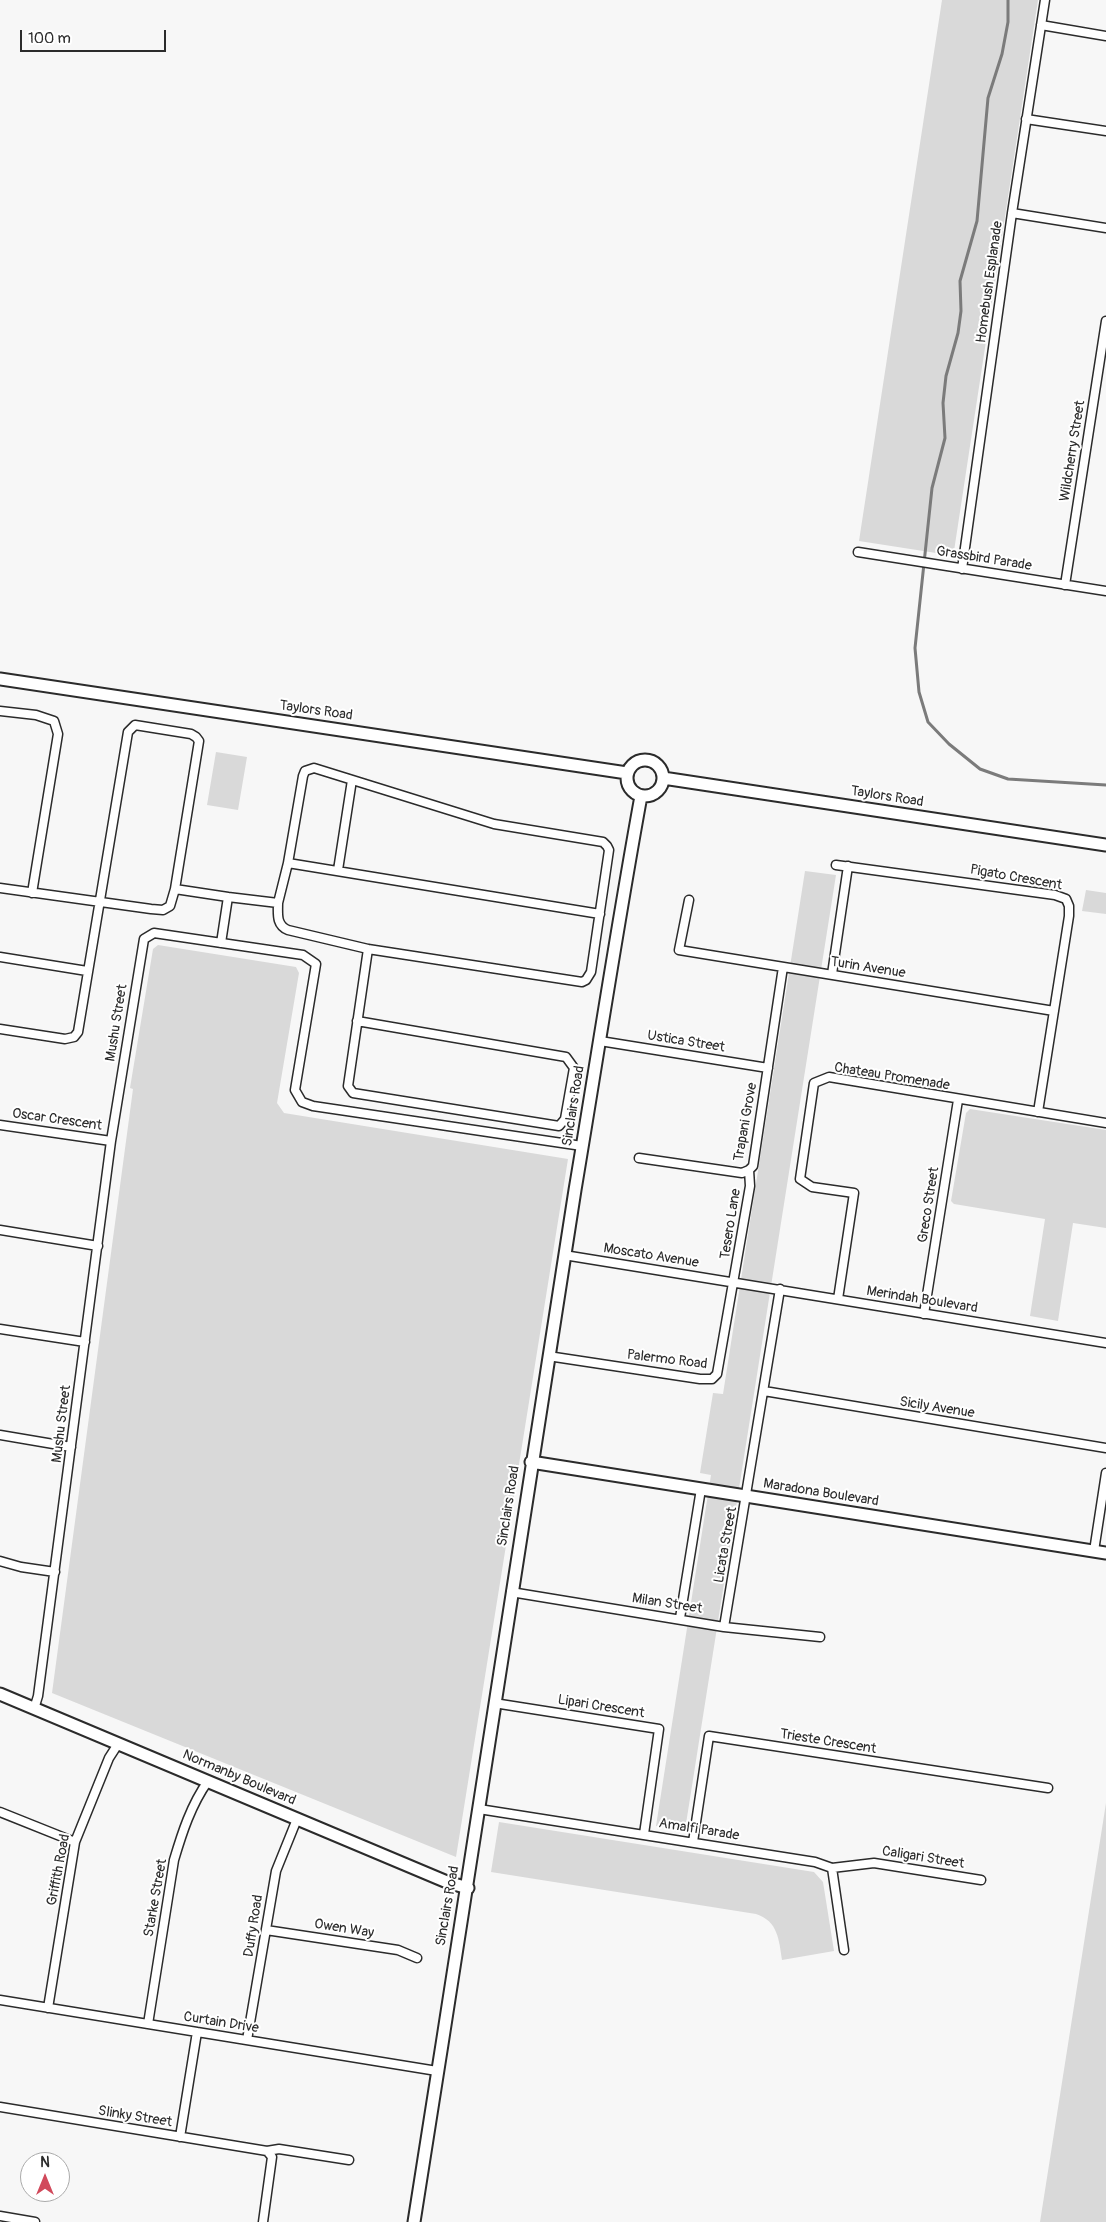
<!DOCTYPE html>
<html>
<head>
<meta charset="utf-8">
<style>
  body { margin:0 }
  #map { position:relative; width:1106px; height:2222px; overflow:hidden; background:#f7f7f7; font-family:Pangolin,sans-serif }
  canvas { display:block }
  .north { position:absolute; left:20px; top:2152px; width:50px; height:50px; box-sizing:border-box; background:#fff; border:1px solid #aaa; border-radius:50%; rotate:0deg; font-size:14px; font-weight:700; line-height:20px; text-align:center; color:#2b2b2b }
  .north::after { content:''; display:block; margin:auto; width:18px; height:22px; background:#d1495b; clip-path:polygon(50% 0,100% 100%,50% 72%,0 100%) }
  .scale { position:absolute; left:20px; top:30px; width:146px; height:22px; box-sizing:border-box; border:2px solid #2b2b2b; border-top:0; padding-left:6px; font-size:15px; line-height:18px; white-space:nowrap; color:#2b2b2b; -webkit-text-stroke:4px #fff; paint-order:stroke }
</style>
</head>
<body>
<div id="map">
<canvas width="1106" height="2222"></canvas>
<div class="north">N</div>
<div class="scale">100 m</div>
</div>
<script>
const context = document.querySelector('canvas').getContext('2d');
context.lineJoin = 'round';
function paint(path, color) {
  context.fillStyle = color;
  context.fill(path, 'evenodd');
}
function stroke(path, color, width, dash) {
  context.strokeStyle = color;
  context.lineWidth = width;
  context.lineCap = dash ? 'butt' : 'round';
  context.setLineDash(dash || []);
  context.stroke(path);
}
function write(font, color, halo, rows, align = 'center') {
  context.font = font + ' Pangolin,sans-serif';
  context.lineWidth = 4;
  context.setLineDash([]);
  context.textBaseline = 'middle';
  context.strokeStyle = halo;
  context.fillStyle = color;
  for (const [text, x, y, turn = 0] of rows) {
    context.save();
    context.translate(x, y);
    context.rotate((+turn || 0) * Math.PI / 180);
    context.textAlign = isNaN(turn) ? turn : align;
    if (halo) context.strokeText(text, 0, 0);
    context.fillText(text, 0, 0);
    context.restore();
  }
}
const green = new Path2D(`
  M 942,0 L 1038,0 L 954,551 L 949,555 L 859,541 Z
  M 216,752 L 247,757 L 238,810 L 207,805 Z
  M 805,871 L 836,875 L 685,1830 L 656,1826 L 711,1475 L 700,1473 L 713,1393 L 723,1394 Z
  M 1086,890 L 1106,893 L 1106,914 L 1082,911 Z
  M 158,945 L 296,967 L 299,973 L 277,1103 L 284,1113 L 568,1159 L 456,1857 L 52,1693 L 133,1089 L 130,1088 L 153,949 Z
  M 970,1109 L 1106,1130 L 1106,1228 L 1073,1223 L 1058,1321 L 1030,1316 L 1045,1219 L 954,1204 L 951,1201 L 966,1113 Z
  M 1106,1803 L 1106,2222 L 1040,2222 Z
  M 499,1822 L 814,1872 L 823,1882 L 834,1951 L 782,1960 C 779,1940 778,1921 756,1914 L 491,1872 Z`);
const stream = new Path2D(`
  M 1008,0 L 1008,22 L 1002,54 L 988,98 L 977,221 L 960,281 L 961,311 L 958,333 L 946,376 L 943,403 L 945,438 L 932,488 L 915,648 L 919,692 L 928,722 L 949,744 L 980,769 L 1008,779 L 1106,785`);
const street = new Path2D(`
  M 1041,25 L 1106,36
  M 1026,119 L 1106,131
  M 1012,213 L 1106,228
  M 858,552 L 1106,591
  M 962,569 L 1012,213 L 1045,0
  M 1065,585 L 1106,321
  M 0,711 L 36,715 L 54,721 L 58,734 L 32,893
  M 288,863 L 600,914
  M 836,865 L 1055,895 L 1066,899 L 1069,906 L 1069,916 L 1038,1112
  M 338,870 L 352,780
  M 0,888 L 151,909 L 163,910 L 170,906 L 175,889 L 228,897 L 221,943
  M 228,897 L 278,903 L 288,863 L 303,776 L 305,771 L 314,768 L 494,824 L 603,842 L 607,846 L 609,850 L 591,972 L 586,980 L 582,982 L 368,949 L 288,930 C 276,925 278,914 278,903
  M 689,900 L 679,950 L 1054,1011
  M 0,957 L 87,971
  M 832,974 L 848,866
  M 357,1021 L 566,1057 L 574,1068 L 565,1119 L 559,1126 L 353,1093 L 348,1086 L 368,949
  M 0,1029 L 65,1039 L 74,1037 L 78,1032 L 128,732 L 135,725 L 191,734 L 196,737 L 199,741 L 175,889
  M 600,1041 L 768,1068
  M 0,1125 L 111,1141
  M 639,1158 L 742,1173 L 749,1170 L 753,1166 L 783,967
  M 0,1230 L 98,1246
  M 564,1255 L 1106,1343
  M 838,1299 L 854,1193 L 812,1187 L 800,1179 L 814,1083 L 829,1077 L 1106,1123
  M 924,1314 L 958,1100
  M 0,1329 L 85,1342
  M 548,1356 L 700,1379 L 712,1379 L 717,1374 L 750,1186 L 749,1170
  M 764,1391 L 1106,1448
  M 0,1435 L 71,1447
  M 1094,1551 L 1106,1473
  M 0,1561 L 21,1567 L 55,1572
  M 511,1592 L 724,1627 L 820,1637
  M 680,1618 L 701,1489
  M 724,1627 L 780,1289
  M 494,1703 L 659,1729 L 644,1834
  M 34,1709 L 38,1696 L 111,1141 L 144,939 L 154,933 L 303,955 L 316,964 L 295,1090 L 302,1102 L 313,1106 L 582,1146
  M 479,1809 L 815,1862 L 832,1868 L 844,1950
  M 0,1812 L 75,1842
  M 693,1842 L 709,1736 L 1048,1788
  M 832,1868 L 874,1863 L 981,1880
  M 266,1930 L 398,1950 L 417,1958
  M 0,2000 L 437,2071
  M 48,2008 L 75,1842 L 109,1758 L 118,1744
  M 148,2024 L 174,1860 C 182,1833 191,1805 208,1781
  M 247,2040 L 276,1871 L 297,1819
  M 0,2107 L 267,2151 L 272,2157 L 263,2222
  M 180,2137 L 197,2032
  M 267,2151 L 279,2149 L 349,2160
  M 0,2216 L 35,2222`);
const secondary = new Path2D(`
  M 0,679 L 627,773
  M627 778a18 18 0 1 1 36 0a18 18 0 1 1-36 0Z
  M 663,778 L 1106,845
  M 531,1462 L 1106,1553
  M 0,1694 L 447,1882 L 468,1888
  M 414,2222 C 469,1878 519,1533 575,1190 C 597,1059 617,927 641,796`);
const streetNames = [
  ["Homebush Esplanade",990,282,-82],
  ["Wildcherry Street",1073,451,-81],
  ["Grassbird Parade",984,559,9],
  ["Taylors Road",316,711,8],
  ["Taylors Road",887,797,9],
  ["Pigato Crescent",1016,878,10],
  ["Turin Avenue",868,968,9],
  ["Mushu Street",117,1023,-81],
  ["Ustica Street",686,1042,9],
  ["Chateau Promenade",892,1077,9],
  ["Sinclairs Road",574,1106,-81],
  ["Oscar Crescent",57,1120,8],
  ["Trapani Grove",746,1122,-80],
  ["Greco Street",929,1205,-81],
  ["Tesero Lane",731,1224,-81],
  ["Moscato Avenue",651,1256,9],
  ["Merindah Boulevard",922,1300,9],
  ["Palermo Road",667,1360,7],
  ["Sicily Avenue",937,1408,9],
  ["Mushu Street",62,1424,-83],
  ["Maradona Boulevard",821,1493,9],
  ["Sinclairs Road",509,1506,-81],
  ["Licata Street",726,1545,-80],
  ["Milan Street",667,1604,9],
  ["Lipari Crescent",601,1707,9],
  ["Trieste Crescent",828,1742,9],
  ["Normanby Boulevard",239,1778,23],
  ["Amalfi Parade",699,1830,9],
  ["Caligari Street",923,1858,9],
  ["Griffith Road",59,1870,-79],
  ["Starke Street",156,1898,-80],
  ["Sinclairs Road",448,1906,-80],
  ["Duffy Road",254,1926,-81],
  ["Owen Way",344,1929,9],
  ["Curtain Drive",221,2023,9],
  ["Slinky Street",135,2117,9]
];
paint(green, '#d9d9d9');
stroke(stream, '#7b7b7b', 3);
stroke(street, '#2b2b2b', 11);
stroke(secondary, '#2b2b2b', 15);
stroke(street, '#fff', 8);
stroke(secondary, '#fff', 11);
write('14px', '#2b2b2b', '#fff', streetNames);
</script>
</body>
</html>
